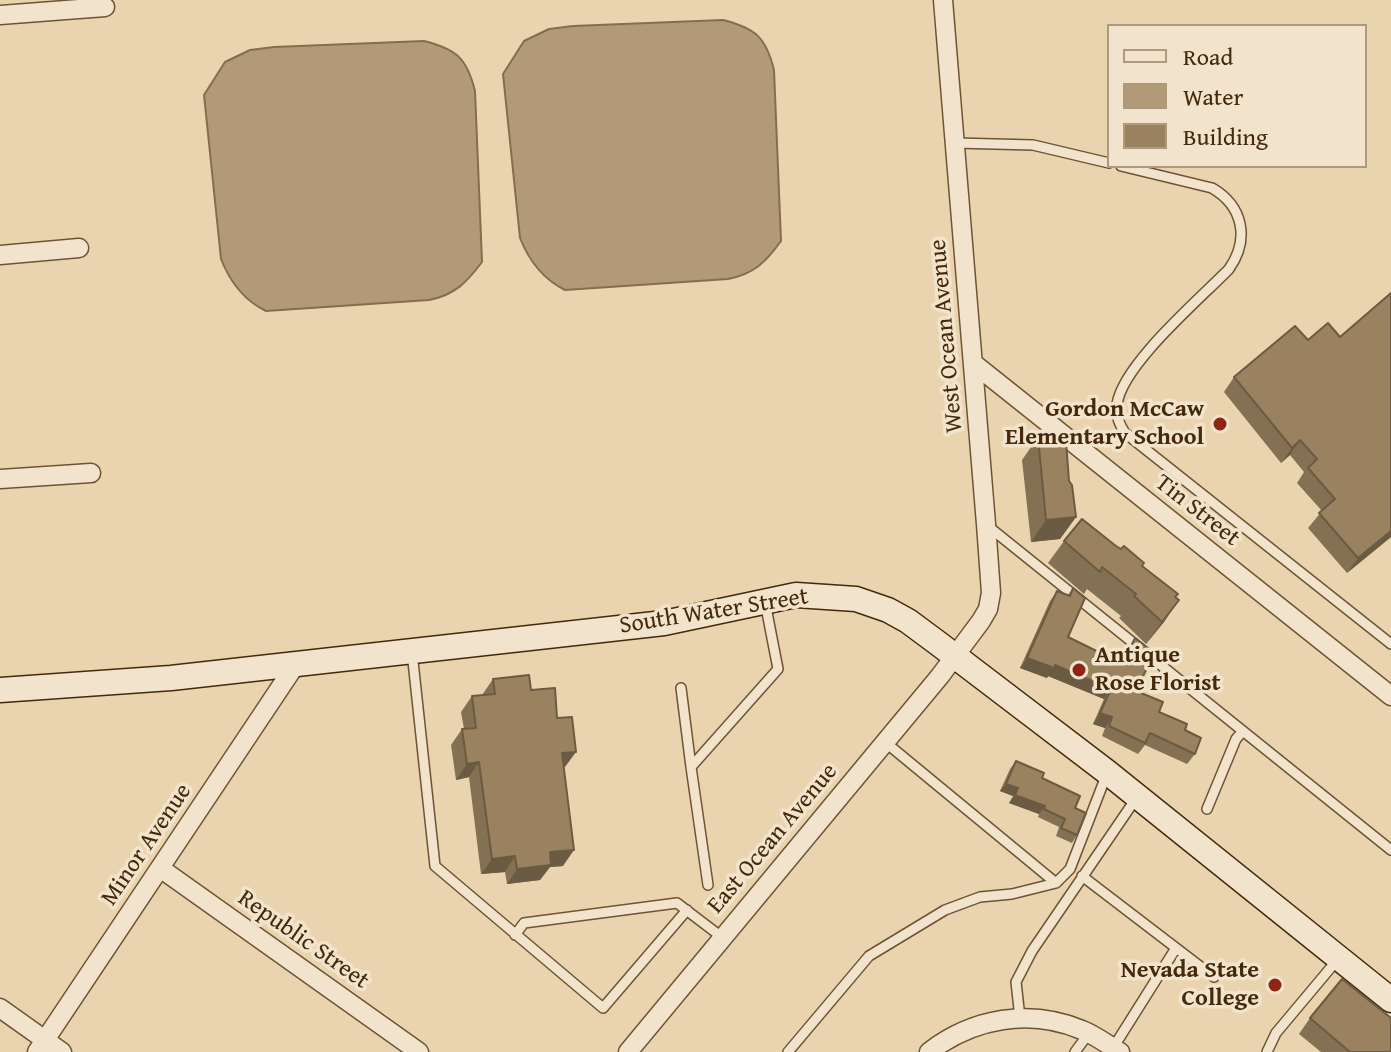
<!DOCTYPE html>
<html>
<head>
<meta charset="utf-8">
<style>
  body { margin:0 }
  #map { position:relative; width:1391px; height:1052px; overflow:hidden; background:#ead4b0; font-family:"Gentium Book Plus",serif }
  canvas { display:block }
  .legend { position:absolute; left:1107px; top:24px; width:260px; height:144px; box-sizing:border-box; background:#f1e3cc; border:2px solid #ac997e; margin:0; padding:10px 14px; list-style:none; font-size:24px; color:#44290a }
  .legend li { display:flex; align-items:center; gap:16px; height:40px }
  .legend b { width:40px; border:2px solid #ac997e }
</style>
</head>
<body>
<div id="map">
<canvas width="1391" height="1052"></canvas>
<ul class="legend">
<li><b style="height:10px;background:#f1e3cc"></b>Road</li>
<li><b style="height:22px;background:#b29a78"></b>Water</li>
<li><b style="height:22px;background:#9a8260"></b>Building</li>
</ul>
</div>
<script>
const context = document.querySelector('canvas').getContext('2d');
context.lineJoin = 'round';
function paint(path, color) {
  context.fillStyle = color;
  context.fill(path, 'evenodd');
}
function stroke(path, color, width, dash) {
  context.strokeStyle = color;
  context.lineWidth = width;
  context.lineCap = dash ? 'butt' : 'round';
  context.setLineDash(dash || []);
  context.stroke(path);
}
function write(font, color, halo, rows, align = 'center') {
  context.font = font + ' "Gentium Book Plus",serif';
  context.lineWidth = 7;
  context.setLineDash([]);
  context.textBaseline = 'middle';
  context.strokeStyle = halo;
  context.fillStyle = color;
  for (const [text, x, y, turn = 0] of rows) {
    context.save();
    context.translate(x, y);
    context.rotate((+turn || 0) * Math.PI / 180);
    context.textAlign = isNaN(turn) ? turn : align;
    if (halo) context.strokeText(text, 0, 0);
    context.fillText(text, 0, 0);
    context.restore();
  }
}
const water = new Path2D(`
  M 723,20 C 755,28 766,37 774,70 L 781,241 C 766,262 754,274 728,279 L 565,290 C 543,279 529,261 520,238 L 503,74 L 524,41 L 549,29 L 573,26 Z
  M 424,41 C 456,49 467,58 475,91 L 482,262 C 467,282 455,295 429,300 L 266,311 C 243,300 230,282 221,259 L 204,95 L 225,62 L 250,50 L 274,47 Z`);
const lane = new Path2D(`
  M 955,143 L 1033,145 L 1109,163
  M 1121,166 L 1212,188 C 1243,206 1250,239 1229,269 C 1200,299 1123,364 1117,404 C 1115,415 1119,424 1125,433 L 1391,644
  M 989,527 L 1391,850
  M 412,652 L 435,866 L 603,1008 L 687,910
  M 681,688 L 691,767
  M 1207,809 L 1236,739 L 1243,731
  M 1082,876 L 1214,977
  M 1056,883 L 1070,869 L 1106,776
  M 708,885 L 691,767 L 778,669 L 765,602
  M 515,935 L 524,923 L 677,903 L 723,938
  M 1020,1018 L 1016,982 L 1032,951 L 1137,797
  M 1113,1048 L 1176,948
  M 788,1052 L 869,956 L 945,910 L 980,897 L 1012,894 L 1056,883 L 885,742
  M 1075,1052 L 1089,1033
  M 1267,1052 L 1276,1033 L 1338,959`);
const street = new Path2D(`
  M 0,15 L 105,7
  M 0,255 L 79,248
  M 973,363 L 1391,696
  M 0,479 L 91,473
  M 160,868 L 419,1052
  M 0,1008 L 62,1052
  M 37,1052 L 296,664
  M 628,1052 L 940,676 L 981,621 L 988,609 L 991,593 L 986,524 L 943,0
  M 929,1052 C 973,1018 1030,1008 1082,1030 C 1095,1035 1108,1045 1120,1052`);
const secondary = new Path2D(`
  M 0,690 L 171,678 L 664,623 L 796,595 L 856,599 L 888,610 L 908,621 L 939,644 L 1107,772 L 1391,1000`);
const wall = new Path2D(`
  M 1391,293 L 1391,537 L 1347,573 L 1308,528 L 1322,511 L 1297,483 L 1304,472 L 1290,455 L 1281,463 L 1224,392 L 1234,377 L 1308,340 L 1340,337 Z
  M 1038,437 L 1069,481 L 1076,517 L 1060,539 L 1031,542 L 1022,460 Z
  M 1064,541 L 1116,546 L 1142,566 L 1175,597 L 1164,622 L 1146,644 L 1119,618 L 1121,616 L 1087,589 L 1084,594 L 1048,563 Z
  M 1073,588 L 1068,637 L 1121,663 L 1128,648 L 1135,638 L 1136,691 L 1159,712 L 1185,730 L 1195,754 L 1187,764 L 1145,745 L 1138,754 L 1102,736 L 1105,728 L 1093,724 L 1104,699 L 1048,676 L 1047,678 L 1020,668 L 1050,601 L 1057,591 L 1068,595 Z
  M 493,679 L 531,690 L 557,718 L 565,767 L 564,767 L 563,866 L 550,867 L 540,880 L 507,884 L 505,872 L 481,874 L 469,777 L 456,780 L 451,745 L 462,729 L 464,729 L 461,712 L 472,696 L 482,695 Z
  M 1016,761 L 1042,778 L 1075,808 L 1077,835 L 1072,843 L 1056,836 L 1059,827 L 1038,817 L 1039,814 L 1009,803 L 1013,796 L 1000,791 L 1010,769 Z
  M 1310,1018 L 1391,1052 L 1321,1052 L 1299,1034 Z`);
const shadedWall = new Path2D(`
  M 1300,440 L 1290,455 L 1281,463 L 1292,448 Z
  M 1076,517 L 1060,539 L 1031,542 L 1046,520 Z
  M 1391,531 L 1391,537 L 1347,573 L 1358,558 Z
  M 1179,600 L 1164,622 L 1146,644 L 1162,622 Z
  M 1027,658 L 1055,665 L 1111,689 L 1104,699 L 1048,676 L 1047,678 L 1020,668 Z
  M 1100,713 L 1112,717 L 1105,728 L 1093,724 Z
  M 576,752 L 565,767 L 551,768 L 562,753 Z
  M 479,762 L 469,777 L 456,780 L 467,764 Z
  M 1006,784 L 1018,788 L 1013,796 L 1000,791 Z
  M 1015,795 L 1045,806 L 1039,814 L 1009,803 Z
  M 574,850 L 563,866 L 550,867 L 540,880 L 507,884 L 517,869 L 550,852 Z
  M 515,856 L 505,872 L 481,874 L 492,859 Z`);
const building = new Path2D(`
  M 1391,293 L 1391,531 L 1358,558 L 1319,513 L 1335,499 L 1308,468 L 1317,459 L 1300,440 L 1292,448 L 1234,377 L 1295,326 L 1308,340 L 1328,323 L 1340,337 Z
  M 1062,435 L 1063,442 L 1066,441 L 1069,481 L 1072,485 L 1076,517 L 1046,520 L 1038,437 Z
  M 1082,519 L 1116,546 L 1121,549 L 1124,546 L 1144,563 L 1142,566 L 1178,594 L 1175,597 L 1179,600 L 1162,622 L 1134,596 L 1136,594 L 1102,567 L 1100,572 L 1064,541 Z
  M 1073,588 L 1085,598 L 1068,637 L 1123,664 L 1135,638 L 1154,653 L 1136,691 L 1163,702 L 1159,712 L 1187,724 L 1185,730 L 1201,738 L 1195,754 L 1150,733 L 1145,743 L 1109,726 L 1112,717 L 1100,713 L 1111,689 L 1055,665 L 1054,668 L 1027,658 L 1057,591 L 1070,596 Z
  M 529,675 L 531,690 L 555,688 L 557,718 L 572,717 L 576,752 L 562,753 L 574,850 L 550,852 L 551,865 L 517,869 L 515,856 L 492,859 L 479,762 L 467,764 L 462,729 L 476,728 L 472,696 L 495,694 L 493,679 Z
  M 1016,761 L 1044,773 L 1042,778 L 1080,796 L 1075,808 L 1086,813 L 1077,835 L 1061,828 L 1065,819 L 1044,809 L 1045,806 L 1015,795 L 1018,788 L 1006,784 Z
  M 1342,979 L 1391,1018 L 1391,1052 L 1350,1052 L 1310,1018 Z`);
const markers = [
  [1220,424,8,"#8f2418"],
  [1079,670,8,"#8f2418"],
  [1275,985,8,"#8f2418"]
];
const streetNames = [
  ["West Ocean Avenue",947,336,-95],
  ["Tin Street",1197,511,38],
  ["South Water Street",714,612,-9],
  ["East Ocean Avenue",773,839,-50],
  ["Minor Avenue",147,845,-56],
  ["Republic Street",303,940,35]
];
const poiNames = [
  ["Gordon McCaw",1204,410],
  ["Elementary School",1204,438],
  ["Antique",1095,656,"left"],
  ["Rose Florist",1095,684,"left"],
  ["Nevada State",1259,971],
  ["College",1259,999]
];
paint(water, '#b29a78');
stroke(water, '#866d4c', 2);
stroke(lane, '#6e5434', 12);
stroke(street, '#6e5434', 21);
stroke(secondary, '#44290a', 27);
stroke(lane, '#f1e3cc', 9);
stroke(street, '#f1e3cc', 18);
stroke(secondary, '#f1e3cc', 24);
paint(wall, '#847053');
paint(shadedWall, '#6c5b43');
paint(building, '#9a8260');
stroke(building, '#6c5b43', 2);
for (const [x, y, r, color] of markers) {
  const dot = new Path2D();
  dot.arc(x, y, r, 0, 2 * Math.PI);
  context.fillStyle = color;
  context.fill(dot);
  stroke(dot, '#f1e3cc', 3);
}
write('24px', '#44290a', '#f1e3cc', streetNames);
write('bold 24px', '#44290a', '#f1e3cc', poiNames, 'right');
</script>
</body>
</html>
